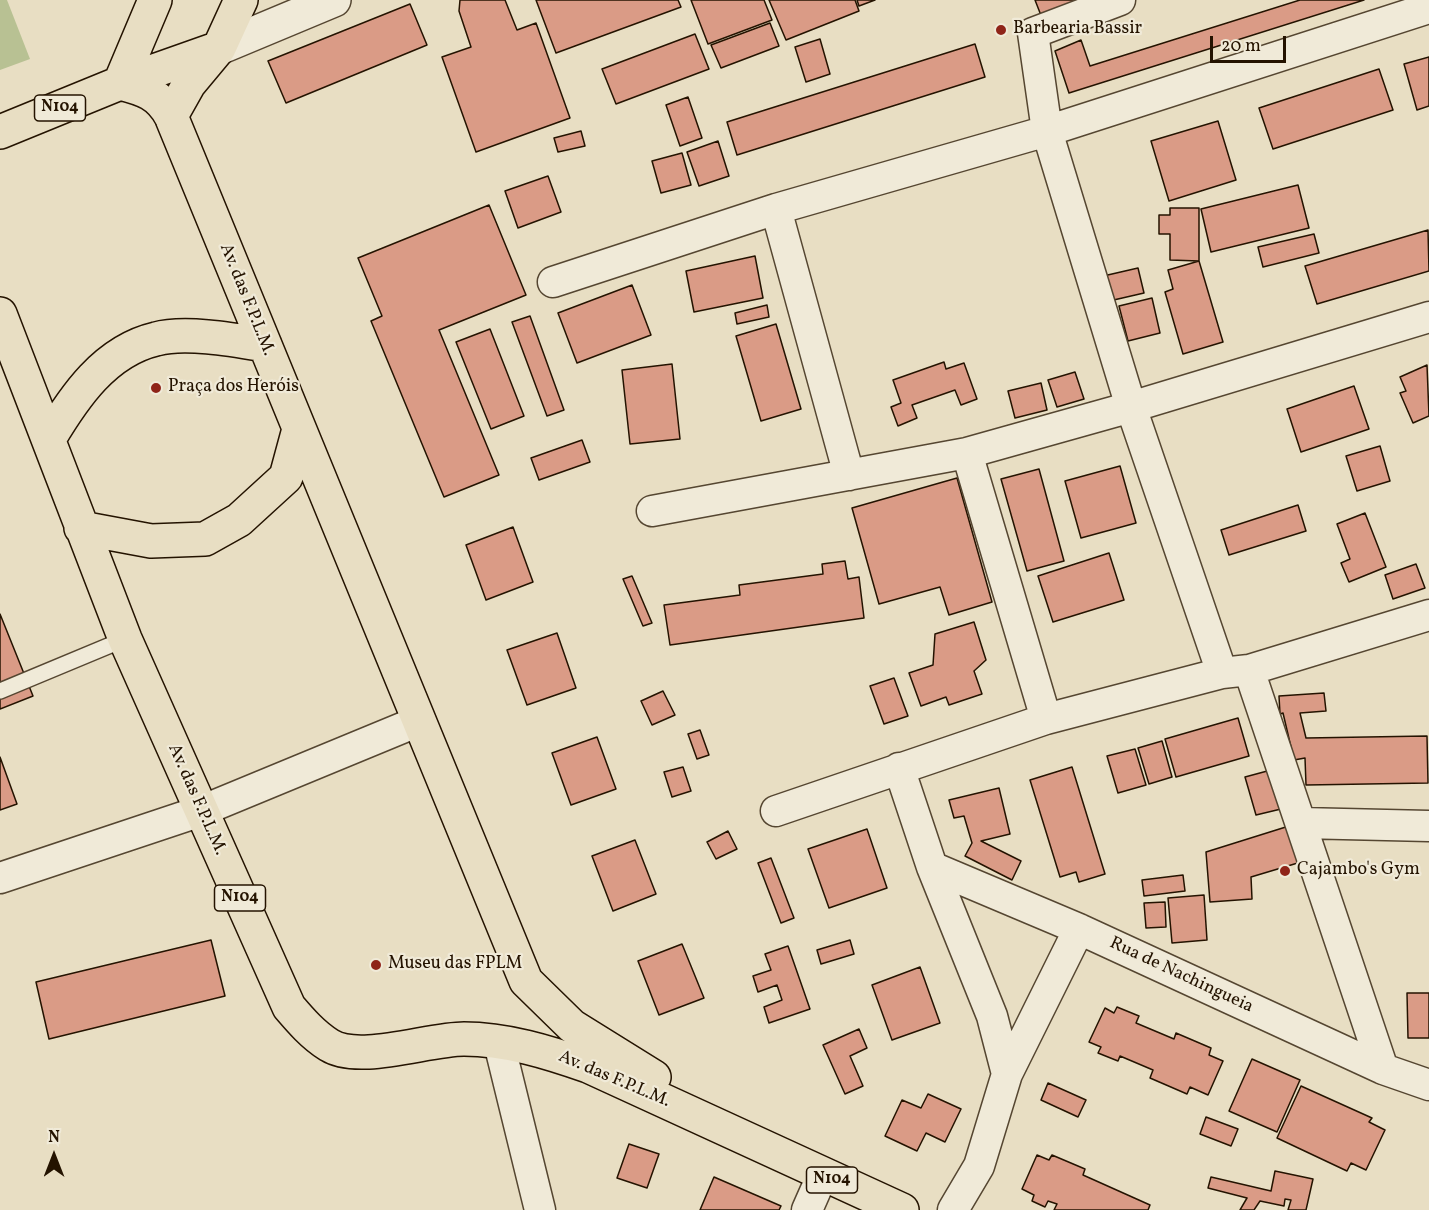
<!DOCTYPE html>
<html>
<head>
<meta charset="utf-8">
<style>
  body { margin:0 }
  #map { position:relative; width:1429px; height:1210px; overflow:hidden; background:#e8dec3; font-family:Vollkorn,serif }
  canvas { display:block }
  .north { position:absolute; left:24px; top:1126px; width:60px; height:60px; -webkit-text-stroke:4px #f0ead8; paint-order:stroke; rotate:0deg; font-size:16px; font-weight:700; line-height:24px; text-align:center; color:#241300 }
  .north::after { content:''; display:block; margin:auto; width:21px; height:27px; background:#241300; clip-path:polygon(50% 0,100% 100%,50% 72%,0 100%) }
  .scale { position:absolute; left:1210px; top:36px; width:76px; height:27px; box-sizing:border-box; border:3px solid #241300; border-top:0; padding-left:8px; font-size:18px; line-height:21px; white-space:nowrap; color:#241300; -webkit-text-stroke:4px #f0ead8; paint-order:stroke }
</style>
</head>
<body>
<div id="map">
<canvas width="1429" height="1210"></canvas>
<div class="north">N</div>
<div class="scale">20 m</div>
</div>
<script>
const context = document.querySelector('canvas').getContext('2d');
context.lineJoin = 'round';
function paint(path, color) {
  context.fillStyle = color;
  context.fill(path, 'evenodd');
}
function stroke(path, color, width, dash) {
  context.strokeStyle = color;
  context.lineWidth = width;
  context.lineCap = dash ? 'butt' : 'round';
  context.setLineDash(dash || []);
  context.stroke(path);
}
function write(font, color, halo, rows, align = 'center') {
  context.font = font + ' Vollkorn,serif';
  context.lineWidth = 4.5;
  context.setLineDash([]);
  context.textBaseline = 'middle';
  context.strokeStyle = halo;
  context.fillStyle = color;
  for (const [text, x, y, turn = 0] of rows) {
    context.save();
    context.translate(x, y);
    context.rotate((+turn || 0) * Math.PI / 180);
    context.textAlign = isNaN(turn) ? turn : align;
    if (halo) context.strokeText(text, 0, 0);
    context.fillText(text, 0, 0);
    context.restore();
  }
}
const green = new Path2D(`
  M 0,0 L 7,0 L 30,59 L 0,70 Z`);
const building = new Path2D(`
  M 460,0 L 505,0 L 517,30 L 536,23 L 570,118 L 476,152 L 442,57 L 471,47 L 459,11 Z
  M 536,0 L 678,0 L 681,7 L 556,53 Z
  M 691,0 L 764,0 L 772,20 L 708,44 Z
  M 769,0 L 855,0 L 859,11 L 786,40 Z
  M 857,0 L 875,0 L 859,6 Z
  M 1035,0 L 1087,0 L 1042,18 Z
  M 1300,0 L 1364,0 L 1069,93 L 1055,51 L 1081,40 L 1090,66 Z
  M 410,4 L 427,45 L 286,103 L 268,61 Z
  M 770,23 L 779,46 L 721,68 L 711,45 Z
  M 695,34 L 709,69 L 616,104 L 602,69 Z
  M 820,39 L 830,74 L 806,82 L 795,47 Z
  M 975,44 L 985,77 L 737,155 L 727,122 Z
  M 1429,57 L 1429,106 L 1417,110 L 1404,64 Z
  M 1379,69 L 1393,110 L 1273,149 L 1259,108 Z
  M 688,97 L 702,138 L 680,146 L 666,105 Z
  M 1218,121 L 1236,180 L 1169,201 L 1151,141 Z
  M 581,131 L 585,146 L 558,152 L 554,138 Z
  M 718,141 L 729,176 L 699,186 L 687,152 Z
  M 682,153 L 691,185 L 661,193 L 652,161 Z
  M 548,176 L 561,212 L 518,228 L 505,191 Z
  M 1298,185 L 1309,228 L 1211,252 L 1201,209 Z
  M 489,205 L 526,295 L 439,330 L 499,475 L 444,497 L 371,321 L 382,316 L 358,258 Z
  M 1170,208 L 1199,208 L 1199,261 L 1170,260 L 1170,234 L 1159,234 L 1159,215 L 1170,215 Z
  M 1428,230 L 1429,271 L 1317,304 L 1305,266 Z
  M 1314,234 L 1319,253 L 1263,267 L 1258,247 Z
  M 755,256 L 763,298 L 694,312 L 686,271 Z
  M 1199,261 L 1223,342 L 1183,354 L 1165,292 L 1173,289 L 1168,270 Z
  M 1138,268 L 1144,293 L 1105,302 L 1099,277 Z
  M 632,285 L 651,335 L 577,363 L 558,313 Z
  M 1152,298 L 1160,333 L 1128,341 L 1119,306 Z
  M 767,305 L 769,317 L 737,324 L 735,313 Z
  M 530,316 L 564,410 L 547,416 L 512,322 Z
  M 776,324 L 801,409 L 761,421 L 736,336 Z
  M 490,329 L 524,416 L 491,429 L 456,342 Z
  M 944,362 L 946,369 L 964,363 L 977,399 L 961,405 L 955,390 L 912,405 L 917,418 L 898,426 L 891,407 L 901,403 L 893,380 Z
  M 672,364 L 680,439 L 630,444 L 622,370 Z
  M 1427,365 L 1429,416 L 1413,423 L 1400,393 L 1406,391 L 1400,377 Z
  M 1075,372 L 1084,399 L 1057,407 L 1048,380 Z
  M 1041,383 L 1047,410 L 1015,418 L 1008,391 Z
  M 1354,386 L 1369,429 L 1301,452 L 1287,409 Z
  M 582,440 L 590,462 L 539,480 L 531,458 Z
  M 1380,446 L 1390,481 L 1357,491 L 1346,456 Z
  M 1120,466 L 1136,523 L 1081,538 L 1065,481 Z
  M 1039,469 L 1064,561 L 1027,571 L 1001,479 Z
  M 957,478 L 992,602 L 949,615 L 940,587 L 879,604 L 852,508 Z
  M 1298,505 L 1306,531 L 1229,555 L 1221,530 Z
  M 1365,513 L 1386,567 L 1349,582 L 1341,563 L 1350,559 L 1337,524 Z
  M 513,527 L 533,582 L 486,600 L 466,545 Z
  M 1109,553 L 1124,600 L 1053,622 L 1038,576 Z
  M 845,561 L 848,579 L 859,577 L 864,618 L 670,645 L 664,605 L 740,595 L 739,585 L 823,574 L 822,564 Z
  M 1416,564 L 1425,588 L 1393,599 L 1385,575 Z
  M 632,576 L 652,623 L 643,626 L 623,579 Z
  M 0,614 L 33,696 L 0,709 Z
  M 974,622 L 986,660 L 974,671 L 982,694 L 949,705 L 946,697 L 921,706 L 909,673 L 933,665 L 935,634 Z
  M 557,633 L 576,688 L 527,705 L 507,650 Z
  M 894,678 L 908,716 L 884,724 L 870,686 Z
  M 663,691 L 675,715 L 652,725 L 641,701 Z
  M 1324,693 L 1326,711 L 1300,713 L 1306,738 L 1427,736 L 1428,783 L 1306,785 L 1305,758 L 1294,760 L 1283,713 L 1280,714 L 1279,696 Z
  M 1238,718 L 1249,756 L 1176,777 L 1165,739 Z
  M 700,730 L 709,755 L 697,759 L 688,734 Z
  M 597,737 L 616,789 L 571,805 L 552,753 Z
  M 1162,741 L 1172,777 L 1149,784 L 1138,748 Z
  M 1135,749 L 1146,785 L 1118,793 L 1107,756 Z
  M 0,757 L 17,804 L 0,810 Z
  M 683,767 L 691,791 L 672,797 L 664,772 Z
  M 1072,767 L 1105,874 L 1079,882 L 1076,872 L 1060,877 L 1030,780 Z
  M 1271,770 L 1281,809 L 1256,815 L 1245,777 Z
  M 999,788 L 1010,834 L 981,841 L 1021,861 L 1012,880 L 965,856 L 972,843 L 964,816 L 954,818 L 949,800 Z
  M 1289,826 L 1301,862 L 1251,877 L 1252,899 L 1210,902 L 1206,852 Z
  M 867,829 L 887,888 L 829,908 L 808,849 Z
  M 728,831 L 737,849 L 716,859 L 707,842 Z
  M 635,840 L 656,894 L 613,911 L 592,856 Z
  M 771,858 L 794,918 L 781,923 L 758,863 Z
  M 1183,875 L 1185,891 L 1144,896 L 1142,880 Z
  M 1204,895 L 1207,940 L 1172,943 L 1168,898 Z
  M 1165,902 L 1166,927 L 1146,928 L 1144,903 Z
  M 211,940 L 225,996 L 49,1039 L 36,982 Z
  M 850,940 L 854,954 L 821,964 L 817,950 Z
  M 682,944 L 704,998 L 659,1015 L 638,961 Z
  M 788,946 L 810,1009 L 769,1023 L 764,1007 L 782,1000 L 777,985 L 758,992 L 753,976 L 771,970 L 765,954 Z
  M 920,967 L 940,1023 L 892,1040 L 872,985 Z
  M 1407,993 L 1429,993 L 1429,1038 L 1408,1038 Z
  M 1117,1007 L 1139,1016 L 1136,1023 L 1174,1039 L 1176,1033 L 1211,1048 L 1209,1055 L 1223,1061 L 1208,1095 L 1190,1087 L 1187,1094 L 1150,1078 L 1153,1070 L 1120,1056 L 1118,1061 L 1098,1053 L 1101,1047 L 1089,1042 L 1105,1008 L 1114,1013 Z
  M 859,1029 L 867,1048 L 850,1056 L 863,1086 L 845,1094 L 823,1045 Z
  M 1252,1059 L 1300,1080 L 1277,1132 L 1229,1111 Z
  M 1048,1083 L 1086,1100 L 1078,1117 L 1041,1100 Z
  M 1301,1086 L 1372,1118 L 1369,1122 L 1385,1130 L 1366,1170 L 1351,1163 L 1347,1171 L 1277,1138 Z
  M 928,1094 L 961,1109 L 945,1142 L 926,1133 L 917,1151 L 885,1136 L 902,1100 L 921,1108 Z
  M 1206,1117 L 1238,1129 L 1231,1146 L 1200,1134 Z
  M 629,1144 L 659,1154 L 647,1188 L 617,1178 Z
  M 1037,1155 L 1049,1160 L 1052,1155 L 1085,1169 L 1083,1175 L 1150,1205 L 1148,1210 L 1054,1210 L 1057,1204 L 1048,1201 L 1045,1207 L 1032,1201 L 1034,1195 L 1022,1189 Z
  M 1275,1171 L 1313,1179 L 1306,1210 L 1288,1210 L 1291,1200 L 1285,1199 L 1284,1206 L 1260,1201 L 1254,1210 L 1240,1210 L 1247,1198 L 1208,1188 L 1211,1177 L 1271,1191 Z
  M 714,1177 L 781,1206 L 779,1210 L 700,1210 Z`);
const service = new Path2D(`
  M 0,691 L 125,639`);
const minor = new Path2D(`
  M 1120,0 L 1033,33 L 1047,131 L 1131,407 L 1222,673
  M 776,209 L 849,475
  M 553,282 L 776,209 L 1047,131 L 1429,8
  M 967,453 L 1046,719
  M 652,511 L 967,453 L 1131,407 L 1429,317
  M 1249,670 L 1383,1069
  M 899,768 L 932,867 L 992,1016 L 1007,1074 L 979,1166 L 953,1210
  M 776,811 L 1046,719 L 1222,673 L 1249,670 L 1429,615
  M 1301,823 L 1429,826
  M 932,867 L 1079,929 L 1383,1069 L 1429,1085
  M 0,878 L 201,811 L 419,721
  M 499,1043 L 540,1210
  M 1007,1074 L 1079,929
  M 807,1210 L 822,1176`);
const tertiary = new Path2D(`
  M 219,48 L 334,0`);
const primary = new Path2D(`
  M 120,83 C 144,89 159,94 171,116 L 526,981 L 572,1026 L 654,1077
  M 120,83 L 155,0
  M 171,116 L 189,84 L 219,48 L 241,0
  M 0,132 L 120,83 L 219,48
  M 0,314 L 125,639 L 289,1007 C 301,1021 313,1035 329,1045 C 359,1064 428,1039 464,1039 C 506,1039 548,1052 588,1066 L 902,1210
  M 49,439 C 74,397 105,351 156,339 C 185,331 235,340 265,345
  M 81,528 L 151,541 L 205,539 L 239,520 L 286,477 L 299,429`);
const markers = [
  [1001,30,6,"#8f2418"],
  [156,388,6,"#8f2418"],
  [1285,871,6,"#8f2418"],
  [376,965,6,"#8f2418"]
];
const shields = [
  [60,108,51],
  [240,898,51],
  [832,1180,51]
];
const shieldNames = [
  ["N104",60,108],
  ["N104",240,898],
  ["N104",832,1180]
];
const poiNames = [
  ["Barbearia Bassir",1013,30],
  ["Praça dos Heróis",168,388],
  ["Cajambo's Gym",1297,871],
  ["Museu das FPLM",388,965]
];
const streetNames = [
  ["Av. das F.P.L.M.",246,300,68],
  ["Av. das F.P.L.M.",196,800,66],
  ["Rua de Nachingueia",1181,976,25],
  ["Av. das F.P.L.M.",614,1080,23]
];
paint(green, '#b8c193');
paint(building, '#da9b86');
stroke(building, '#241300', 1.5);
stroke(service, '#554631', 18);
stroke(minor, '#554631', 33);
stroke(tertiary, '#554631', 36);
stroke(primary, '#241300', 36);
stroke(service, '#f0ead8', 15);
stroke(minor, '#f0ead8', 30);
stroke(tertiary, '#f0ead8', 33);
stroke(primary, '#e8dec3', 33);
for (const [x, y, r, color] of markers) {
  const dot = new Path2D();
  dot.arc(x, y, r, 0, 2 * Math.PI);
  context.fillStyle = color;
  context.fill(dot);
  stroke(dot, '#f0ead8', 2);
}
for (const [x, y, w] of shields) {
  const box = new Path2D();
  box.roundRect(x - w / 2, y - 13, w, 26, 4.5);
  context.fillStyle = '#f0ead8';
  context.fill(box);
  stroke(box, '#241300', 1.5);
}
write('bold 16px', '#241300', null, shieldNames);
write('18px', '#241300', '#f0ead8', poiNames, 'left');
write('18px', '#241300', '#f0ead8', streetNames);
</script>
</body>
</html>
